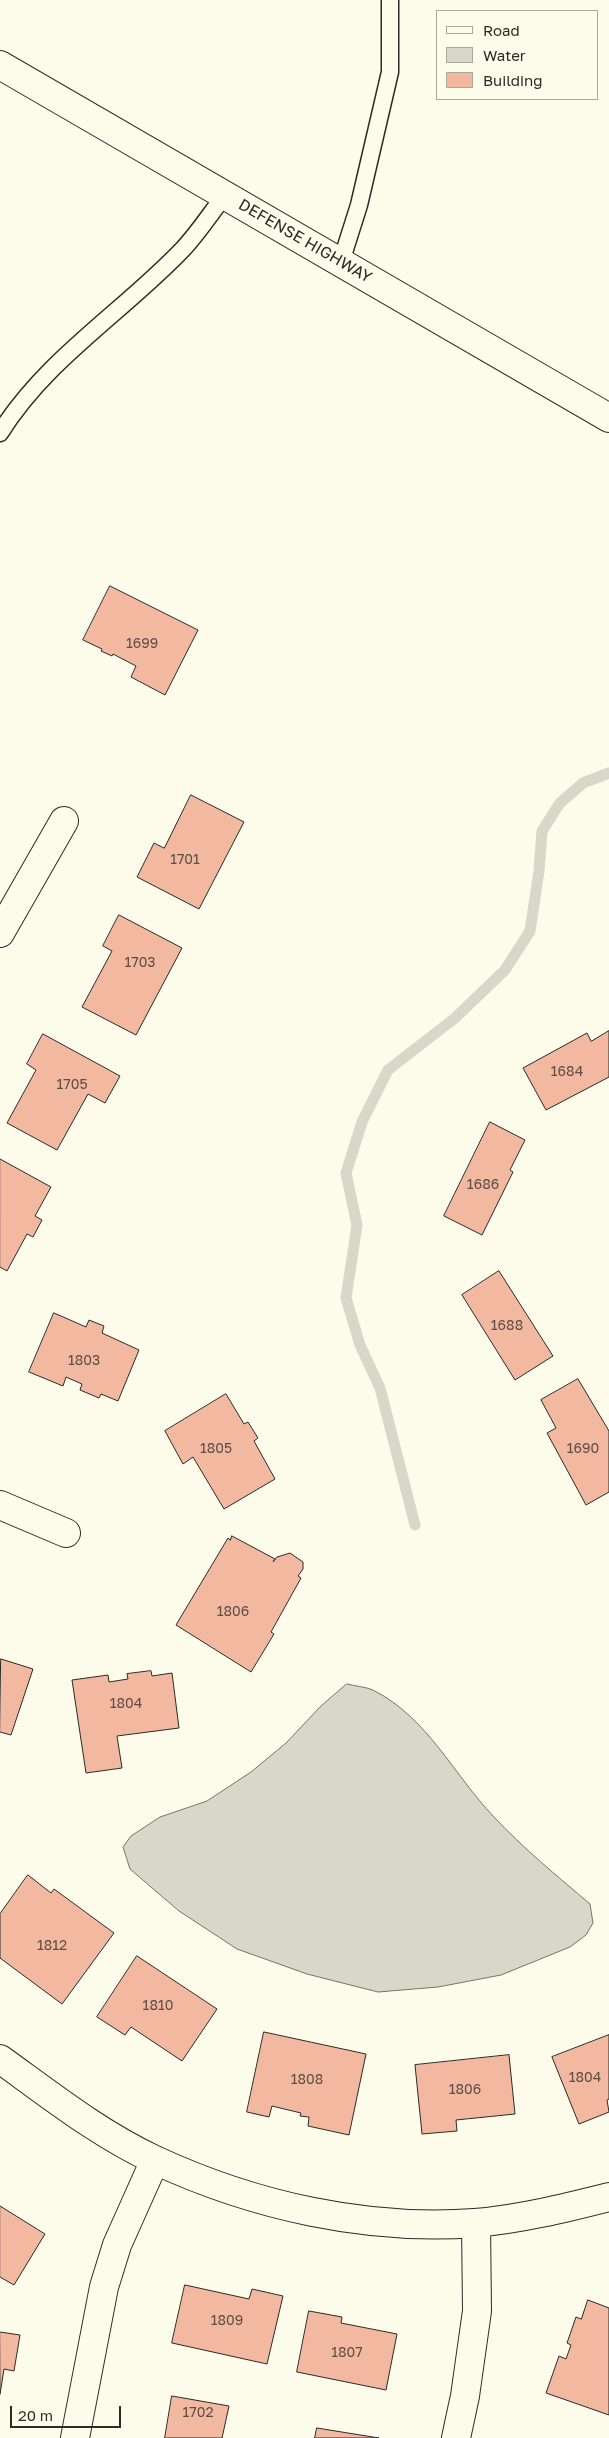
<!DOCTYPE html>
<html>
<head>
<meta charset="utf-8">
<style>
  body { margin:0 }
  #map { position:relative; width:609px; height:2438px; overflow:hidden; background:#fdfbea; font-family:"Golos Text",sans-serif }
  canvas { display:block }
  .legend { position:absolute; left:436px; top:10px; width:162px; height:90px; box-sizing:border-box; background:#fdfbea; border:1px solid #a9a89e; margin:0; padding:6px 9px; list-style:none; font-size:15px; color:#2b2b2b }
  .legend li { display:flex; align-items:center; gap:10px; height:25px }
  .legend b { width:25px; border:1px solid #a9a89e }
  .scale { position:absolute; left:10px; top:2406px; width:111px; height:22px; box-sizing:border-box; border:2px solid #2b2b2b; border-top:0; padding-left:6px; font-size:15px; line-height:18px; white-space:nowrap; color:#2b2b2b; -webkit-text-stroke:4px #fdfbea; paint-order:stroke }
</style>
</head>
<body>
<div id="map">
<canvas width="609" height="2438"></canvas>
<ul class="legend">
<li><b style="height:6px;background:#fdfbea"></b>Road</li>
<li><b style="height:14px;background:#d8d7c9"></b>Water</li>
<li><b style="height:14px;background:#f2b8a0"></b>Building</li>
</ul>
<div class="scale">20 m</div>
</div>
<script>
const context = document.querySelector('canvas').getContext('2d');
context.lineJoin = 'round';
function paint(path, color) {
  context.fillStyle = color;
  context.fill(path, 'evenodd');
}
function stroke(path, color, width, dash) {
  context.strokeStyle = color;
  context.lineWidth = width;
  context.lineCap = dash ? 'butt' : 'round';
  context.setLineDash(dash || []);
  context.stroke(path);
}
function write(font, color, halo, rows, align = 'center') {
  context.font = font + ' "Golos Text",sans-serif';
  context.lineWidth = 4;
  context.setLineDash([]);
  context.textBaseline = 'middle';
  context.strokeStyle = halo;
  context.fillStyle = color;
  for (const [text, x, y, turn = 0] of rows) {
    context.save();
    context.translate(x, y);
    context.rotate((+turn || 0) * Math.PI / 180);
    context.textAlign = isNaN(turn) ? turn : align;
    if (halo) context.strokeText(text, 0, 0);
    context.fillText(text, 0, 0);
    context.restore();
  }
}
const water = new Path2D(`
  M 347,1684 C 355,1686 366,1687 373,1690 C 428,1718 453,1774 494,1817 C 523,1848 557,1876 590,1904 L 593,1923 L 586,1935 L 570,1947 L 501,1975 L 438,1987 L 378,1992 L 307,1974 L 237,1949 L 179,1911 L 130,1869 L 123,1847 L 131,1836 L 160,1817 L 207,1801 L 251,1772 L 286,1743 L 321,1706 Z`);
const stream = new Path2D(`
  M 415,1525 L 380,1388 L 360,1345 L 346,1298 L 357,1225 L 346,1173 L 362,1122 L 388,1070 L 455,1018 L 505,970 L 530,931 L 539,871 L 542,831 L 560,803 L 583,783 L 609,773`);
const building = new Path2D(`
  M 110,586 L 198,630 L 165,695 L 131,677 L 136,666 L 113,654 L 112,656 L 101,651 L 102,649 L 83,640 Z
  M 191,795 L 244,822 L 199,909 L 137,877 L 154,843 L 164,848 Z
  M 119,915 L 182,948 L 136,1035 L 82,1007 L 112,951 L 103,946 Z
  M 609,1031 L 609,1077 L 546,1110 L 523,1068 L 587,1033 L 591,1041 Z
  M 43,1034 L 120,1076 L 105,1103 L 88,1094 L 57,1150 L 7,1123 L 36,1070 L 27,1064 Z
  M 490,1122 L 525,1140 L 510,1170 L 513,1172 L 482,1235 L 444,1216 Z
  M 0,1159 L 51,1187 L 35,1216 L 42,1220 L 33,1237 L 27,1234 L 7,1271 L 0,1267 Z
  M 499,1271 L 553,1356 L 515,1380 L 462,1295 Z
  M 54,1313 L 86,1327 L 89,1320 L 104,1326 L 102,1333 L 139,1350 L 118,1401 L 101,1394 L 99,1398 L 80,1390 L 82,1384 L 66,1377 L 63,1386 L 29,1372 Z
  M 578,1379 L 609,1431 L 609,1492 L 586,1505 L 547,1433 L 556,1428 L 541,1400 Z
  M 226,1394 L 244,1424 L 248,1422 L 258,1438 L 254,1441 L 275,1479 L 224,1509 L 193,1457 L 183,1464 L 165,1431 Z
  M 232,1536 L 275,1559 L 273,1562 L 277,1557 L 290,1553 L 303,1562 L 303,1569 L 298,1576 L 301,1578 L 271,1632 L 274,1634 L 251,1672 L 176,1625 L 228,1538 L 230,1540 Z
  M 1,1659 L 33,1669 L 11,1735 L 0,1732 Z
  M 151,1671 L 152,1676 L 172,1673 L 179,1728 L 117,1736 L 122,1768 L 86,1773 L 72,1680 L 108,1675 L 109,1682 L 128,1679 L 127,1674 Z
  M 28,1875 L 51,1893 L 54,1889 L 114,1933 L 62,2004 L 0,1958 L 0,1914 Z
  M 137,1956 L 217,2009 L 182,2061 L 131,2027 L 125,2035 L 97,2017 Z
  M 264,2032 L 366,2054 L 349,2135 L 308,2126 L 309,2117 L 300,2116 L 301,2113 L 272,2106 L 269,2117 L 247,2112 Z
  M 609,2035 L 609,2099 L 607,2100 L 609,2112 L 579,2124 L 552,2057 Z
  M 509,2055 L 515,2114 L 456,2120 L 457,2131 L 422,2134 L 415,2065 Z
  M 0,2206 L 45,2234 L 14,2285 L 0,2277 Z
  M 185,2285 L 249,2299 L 252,2289 L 283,2296 L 267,2364 L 172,2343 Z
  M 588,2300 L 609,2308 L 609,2415 L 546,2393 L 559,2356 L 566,2359 L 571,2345 L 567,2343 L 576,2317 L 581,2319 Z
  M 309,2311 L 342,2317 L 341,2323 L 397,2334 L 386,2390 L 297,2372 Z
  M 0,2332 L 20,2335 L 14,2371 L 4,2369 L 0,2394 Z
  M 172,2396 L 229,2406 L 222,2438 L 165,2438 Z
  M 317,2428 L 379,2438 L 315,2438 Z`);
const service = new Path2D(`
  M 341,262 L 359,205 L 390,72 L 390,0
  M 0,433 C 46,359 123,312 183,249 C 198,233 211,213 225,195`);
const minor = new Path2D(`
  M 0,933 L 64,821
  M 0,1505 L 66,1533
  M 0,2059 C 50,2095 99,2134 155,2160 C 254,2206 367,2231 475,2223 C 521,2219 565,2208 609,2197
  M 75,2438 L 104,2287 L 117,2245 L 155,2160
  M 456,2438 L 465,2396 L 477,2311 L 476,2223`);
const secondary = new Path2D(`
  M 0,65 L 609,418`);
const numberNames = [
  ["1699",142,644],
  ["1701",185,860],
  ["1703",140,963],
  ["1684",567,1072],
  ["1705",72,1085],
  ["1686",483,1185],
  ["1688",507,1326],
  ["1803",84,1361],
  ["1805",216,1449],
  ["1690",583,1449],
  ["1806",233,1612],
  ["1804",126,1704],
  ["1812",52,1946],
  ["1810",158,2006],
  ["1804",585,2078],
  ["1808",307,2080],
  ["1806",465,2090],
  ["1809",227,2321],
  ["1807",347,2353],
  ["1702",198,2413]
];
const streetNames = [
  ["DEFENSE HIGHWAY",305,241,30]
];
paint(water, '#d8d7c9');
stroke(water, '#74746e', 1);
stroke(stream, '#d8d7c9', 11);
paint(building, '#f2b8a0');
stroke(building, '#2b2b2b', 1);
stroke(service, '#2b2b2b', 19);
stroke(minor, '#2b2b2b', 30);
stroke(secondary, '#2b2b2b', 30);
stroke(service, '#fdfbea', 16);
stroke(minor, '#fdfbea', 28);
stroke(secondary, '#fdfbea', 28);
write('14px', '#5d4e48', null, numberNames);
write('16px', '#2b2b2b', '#fdfbea', streetNames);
</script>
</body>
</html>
